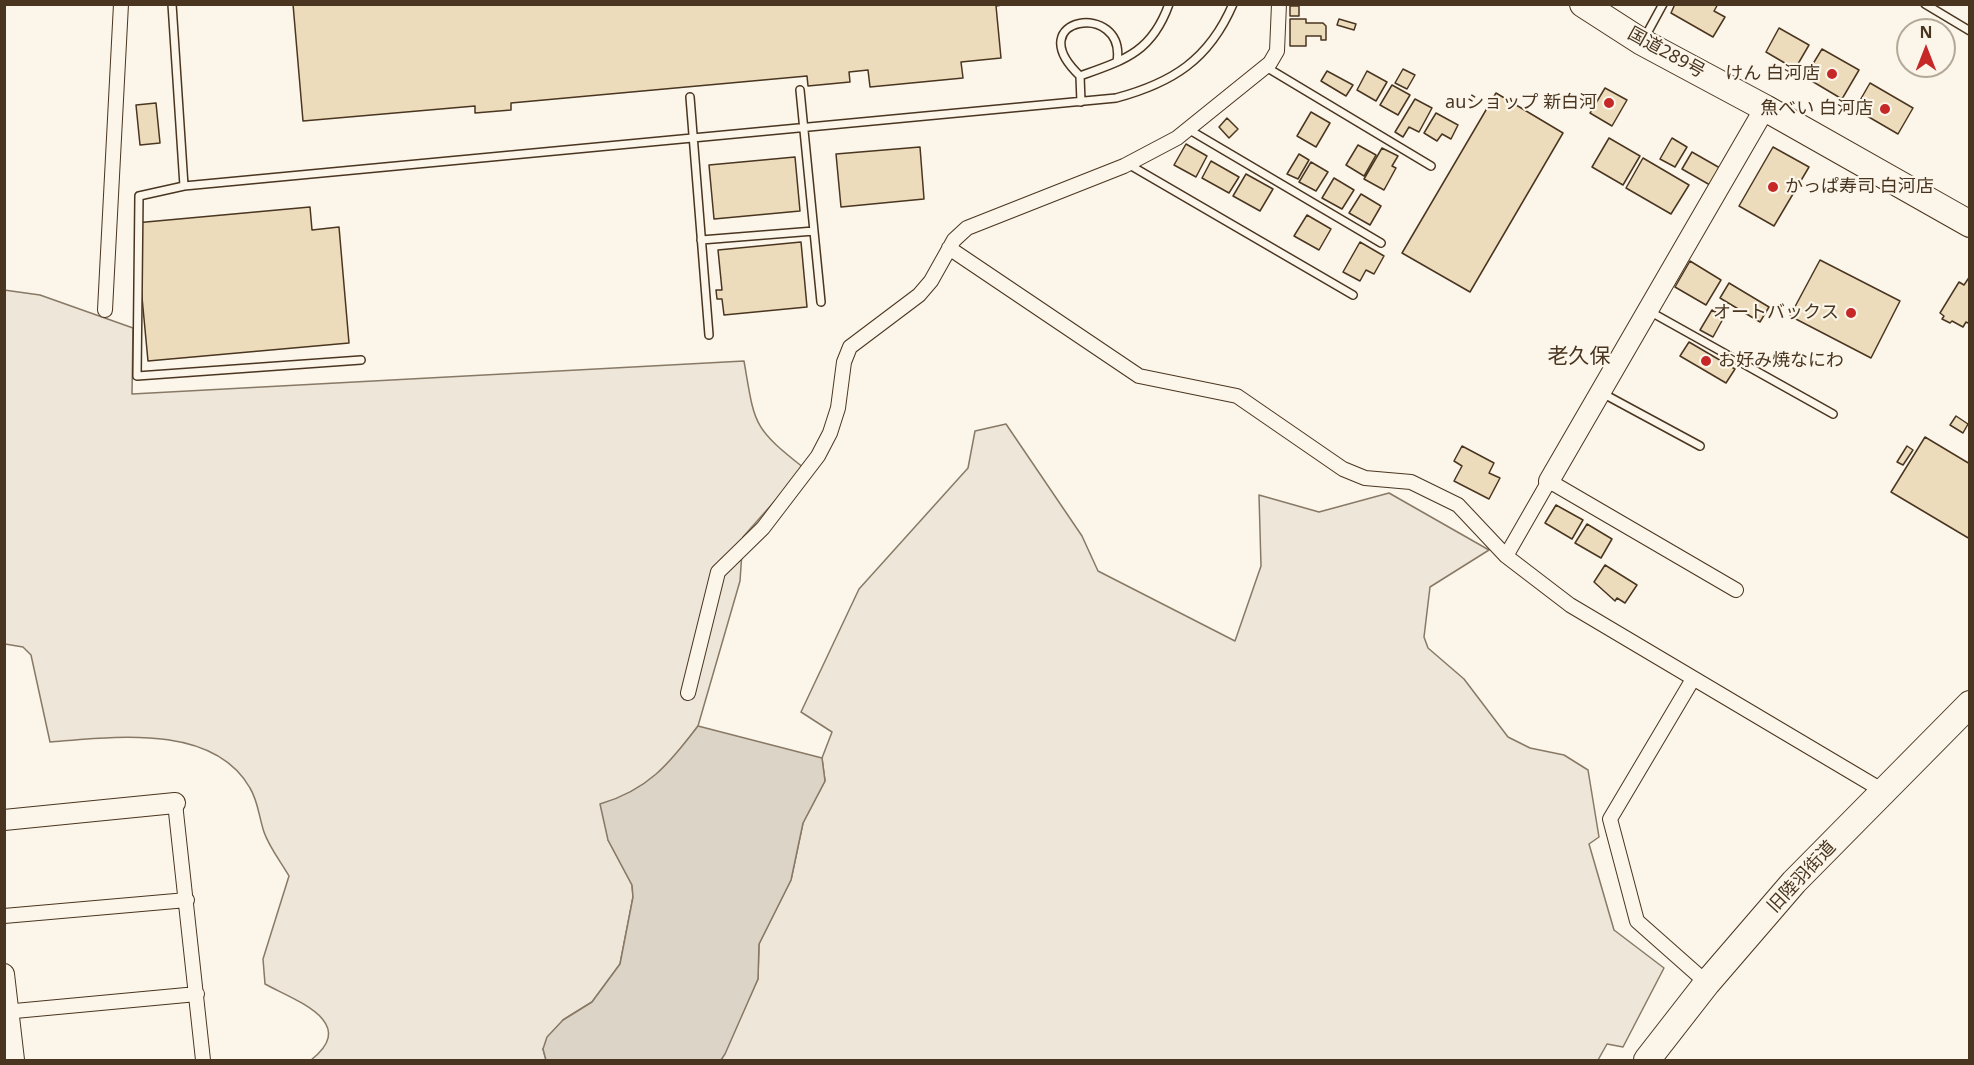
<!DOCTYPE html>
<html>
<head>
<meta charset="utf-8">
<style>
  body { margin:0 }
  #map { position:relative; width:1974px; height:1065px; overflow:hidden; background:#fbf6e9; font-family:"Noto Sans",sans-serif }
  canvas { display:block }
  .frame { position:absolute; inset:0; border:6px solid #4a3520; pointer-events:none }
  .north { position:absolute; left:1896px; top:18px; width:60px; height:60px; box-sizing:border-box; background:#fbf6e9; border:2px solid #b4a999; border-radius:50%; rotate:0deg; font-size:16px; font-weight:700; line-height:24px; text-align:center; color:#4a3520 }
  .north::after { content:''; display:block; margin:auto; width:21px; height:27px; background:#c62828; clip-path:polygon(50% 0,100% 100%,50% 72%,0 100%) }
</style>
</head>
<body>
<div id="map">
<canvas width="1974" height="1065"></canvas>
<div class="frame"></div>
<div class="north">N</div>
</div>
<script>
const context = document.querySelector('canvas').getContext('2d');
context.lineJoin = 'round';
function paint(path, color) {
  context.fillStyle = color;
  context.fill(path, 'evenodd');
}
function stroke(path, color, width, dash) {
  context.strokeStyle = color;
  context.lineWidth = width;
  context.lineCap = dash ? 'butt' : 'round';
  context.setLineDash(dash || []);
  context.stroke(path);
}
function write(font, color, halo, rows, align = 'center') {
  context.font = font + ' "Noto Sans","Noto Sans JP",sans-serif';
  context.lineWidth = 4.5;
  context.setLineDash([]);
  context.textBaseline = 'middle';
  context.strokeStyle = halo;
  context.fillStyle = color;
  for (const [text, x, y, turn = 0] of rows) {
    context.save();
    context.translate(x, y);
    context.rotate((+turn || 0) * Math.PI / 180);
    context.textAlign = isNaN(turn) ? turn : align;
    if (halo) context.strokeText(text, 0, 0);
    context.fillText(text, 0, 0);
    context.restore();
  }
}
const green = new Path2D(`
  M 4,290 L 40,295 L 133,328 L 132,394 L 744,361 C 755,425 752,427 804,468 L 743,537 L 740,581 L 698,726 L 669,764 L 651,780 L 621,798 L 608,840 L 632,885 L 633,897 L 620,964 L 592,1002 L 563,1020 L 543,1049 L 546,1060 L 311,1060 C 360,1022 294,1000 265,984 L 263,959 L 289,876 C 281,862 269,847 264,832 C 259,817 258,801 250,788 C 213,723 113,737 50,742 L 31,655 L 23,647 L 5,644 Z
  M 1006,424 L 1082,536 L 1098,571 L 1235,641 L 1261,566 L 1259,495 L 1319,512 L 1389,493 L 1489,550 L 1430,587 L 1424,637 L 1428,648 L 1464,679 L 1508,737 L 1530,748 L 1564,755 L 1588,770 L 1599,837 L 1589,844 L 1614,930 L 1664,968 L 1623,1047 L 1607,1044 L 1598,1060 L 721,1060 L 758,979 L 759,944 L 791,880 L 803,823 L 825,781 L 822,758 L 832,732 L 801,712 L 859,589 L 968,468 L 975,431 Z`);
const water = new Path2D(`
  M 698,726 L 822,758 L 825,781 L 803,823 L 791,880 L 759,944 L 758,979 L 725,1054 L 721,1060 L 546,1060 L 543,1049 L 547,1037 L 563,1020 L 592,1002 L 620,964 L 633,897 L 632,885 L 608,840 L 600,804 C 648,790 669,764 698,726 Z`);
const building = new Path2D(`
  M 293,4 L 1008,4 L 996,6 L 1001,58 L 961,62 L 963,78 L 870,87 L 868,70 L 849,72 L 850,82 L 808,86 L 807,76 L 511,103 L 511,110 L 475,113 L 475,106 L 303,121 Z
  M 1675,4 L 1718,4 L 1714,11 L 1725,17 L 1713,37 L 1671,13 Z
  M 1290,6 L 1299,6 L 1299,16 L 1290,16 Z
  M 1290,19 L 1306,19 L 1306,23 L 1323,23 L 1326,26 L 1326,40 L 1321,40 L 1321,36 L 1306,36 L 1306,46 L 1290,46 Z
  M 1339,19 L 1356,24 L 1354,30 L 1337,25 Z
  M 1779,28 L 1809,45 L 1795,69 L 1766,52 Z
  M 1822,49 L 1859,70 L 1842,99 L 1805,77 Z
  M 1403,69 L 1415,75 L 1407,89 L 1395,83 Z
  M 1327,71 L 1353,85 L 1346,96 L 1321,81 Z
  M 1367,71 L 1387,82 L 1376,101 L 1357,90 Z
  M 1870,83 L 1913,108 L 1898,134 L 1855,109 Z
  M 1392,85 L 1410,95 L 1398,115 L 1380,105 Z
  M 1605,88 L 1627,100 L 1612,126 L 1590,113 Z
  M 1496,93 L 1563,133 L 1470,292 L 1402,253 Z
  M 1415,99 L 1432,108 L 1419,132 L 1409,127 L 1403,137 L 1395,132 Z
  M 156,103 L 160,143 L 140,145 L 136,105 Z
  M 1311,112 L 1330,123 L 1316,147 L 1297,136 Z
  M 1436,113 L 1458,125 L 1451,139 L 1442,134 L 1437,141 L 1424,133 Z
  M 1227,118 L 1238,129 L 1229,138 L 1219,127 Z
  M 1609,138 L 1640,156 L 1623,185 L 1592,167 Z
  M 1672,138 L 1687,147 L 1675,167 L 1660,159 Z
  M 1186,144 L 1207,156 L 1196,177 L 1174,165 Z
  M 1358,145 L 1376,155 L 1364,176 L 1346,165 Z
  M 920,147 L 924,199 L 841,207 L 836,154 Z
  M 1773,147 L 1809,167 L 1774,226 L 1739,206 Z
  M 1382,148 L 1398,156 L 1392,166 L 1396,168 L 1384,190 L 1364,179 Z
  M 1692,152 L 1720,168 L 1710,185 L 1682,169 Z
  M 1299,154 L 1309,160 L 1298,179 L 1287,174 Z
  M 795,157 L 800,211 L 714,219 L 709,165 Z
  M 1643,158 L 1689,185 L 1671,214 L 1626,188 Z
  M 1211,161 L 1239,177 L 1229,193 L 1202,178 Z
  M 1311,162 L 1328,172 L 1316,191 L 1299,182 Z
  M 1246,174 L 1273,189 L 1260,211 L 1233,196 Z
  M 1334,178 L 1354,190 L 1342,209 L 1322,198 Z
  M 1361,194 L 1381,206 L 1370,225 L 1349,213 Z
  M 310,207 L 312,230 L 339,227 L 349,343 L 148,361 L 135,223 Z
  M 1307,215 L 1331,229 L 1319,250 L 1294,236 Z
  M 801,242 L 807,307 L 724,315 L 722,299 L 717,299 L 716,290 L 722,290 L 718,250 Z
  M 1360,242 L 1384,256 L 1374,274 L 1366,270 L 1360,281 L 1343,272 Z
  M 1820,260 L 1900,301 L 1871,358 L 1790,316 Z
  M 1690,261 L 1721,280 L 1706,305 L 1675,287 Z
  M 1970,276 L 1970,324 L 1966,322 L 1963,327 L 1952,321 L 1950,323 L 1942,319 L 1944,316 L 1940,313 L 1959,282 L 1964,285 Z
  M 1729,283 L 1769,307 L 1760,322 L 1720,298 Z
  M 1712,310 L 1724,317 L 1713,337 L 1700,330 Z
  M 1689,342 L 1735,369 L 1726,383 L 1680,356 Z
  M 1956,416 L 1968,424 L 1963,433 L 1950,425 Z
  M 1925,437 L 1970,464 L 1970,539 L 1891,492 Z
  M 1462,446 L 1494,463 L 1489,473 L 1500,478 L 1489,499 L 1454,481 L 1462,466 L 1454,461 Z
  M 1907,446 L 1913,450 L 1903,465 L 1897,462 Z
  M 1556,505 L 1583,520 L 1572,539 L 1545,523 Z
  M 1587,524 L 1612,539 L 1601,558 L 1575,543 Z
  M 1605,565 L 1637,585 L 1625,603 L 1617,598 L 1615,601 L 1594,582 Z`);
const lane = new Path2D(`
  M 172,4 L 184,186 L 1116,98 C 1172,83 1209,60 1233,4
  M 1925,4 L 1970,31
  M 1645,37 L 1663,4
  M 1266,67 L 1431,166
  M 1080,76 C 1018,17 1127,0 1117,62
  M 800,90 L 821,302
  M 690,97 L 709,335
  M 1081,102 L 1080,76 C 1125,60 1152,52 1169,4
  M 1188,129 L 1381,243
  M 1128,164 L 1353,295
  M 184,186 L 139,196 L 137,376 L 361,360
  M 701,240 L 814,231
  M 1649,311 L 1833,414
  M 1602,393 L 1700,446`);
const street = new Path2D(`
  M 949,248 L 1139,376 L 1237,396 L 1343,469 L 1365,478 L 1411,482 L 1458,505 L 1506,556 L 1570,605 L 1885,792
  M 105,310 L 121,4
  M 1506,556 L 1549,481 L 1736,590
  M 1693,679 L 1610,819 L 1637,921 L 1707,983
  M 688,693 L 718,572 L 763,528 L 818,456 L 830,433 L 838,408 L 844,362 L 850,347 L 919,295 L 931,281 L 954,240 L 967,228 L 1124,166 L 1177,138 L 1270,63 L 1277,51 L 1279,4
  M 175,803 L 203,1060
  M 4,916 L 187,900
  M 4,1012 L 197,994`);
const secondary = new Path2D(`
  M 1549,481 L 1765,108
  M 4,820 L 175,803
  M 4,974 L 14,1060`);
const highway = new Path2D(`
  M 1583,4 L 1642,42 L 1765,108 L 1970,224
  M 1647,1060 L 1707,983 L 1794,882 L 1970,704`);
const markers = [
  [1832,74,6,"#c62828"],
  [1609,103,6,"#c62828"],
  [1885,109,6,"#c62828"],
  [1773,187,6,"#c62828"],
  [1851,313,6,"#c62828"],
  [1706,361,6,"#c62828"]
];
const streetNames = [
  ["国道289号",1666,53,29],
  ["旧陸羽街道",1802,877,-47]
];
const poiNames = [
  ["けん 白河店",1820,74],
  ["auショップ 新白河",1597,103],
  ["魚べい 白河店",1873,109],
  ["かっぱ寿司 白河店",1785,187,"left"],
  ["オートバックス",1839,313],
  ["お好み焼なにわ",1718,361,"left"]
];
const quarterNames = [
  ["老久保",1579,357]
];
paint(green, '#ede6d9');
stroke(green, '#887966', 1.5);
paint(water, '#dcd4c6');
stroke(water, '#887966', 1.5);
paint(building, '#ecdcbc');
stroke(building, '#4a3520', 1.5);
stroke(lane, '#4a3520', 10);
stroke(street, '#4a3520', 16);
stroke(secondary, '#4a3520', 22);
stroke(highway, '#4a3520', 28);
stroke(lane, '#fbf6e9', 7);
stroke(street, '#fbf6e9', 14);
stroke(secondary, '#fbf6e9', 20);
stroke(highway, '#fbf6e9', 26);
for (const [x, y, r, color] of markers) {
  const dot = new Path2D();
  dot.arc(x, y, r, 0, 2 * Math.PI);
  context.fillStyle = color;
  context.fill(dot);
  stroke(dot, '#fbf6e9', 2);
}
write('18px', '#4a3520', '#fbf6e9', streetNames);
write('18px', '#4a3520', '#fbf6e9', poiNames, 'right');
write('21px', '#4a3520', '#fbf6e9', quarterNames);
</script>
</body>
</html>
